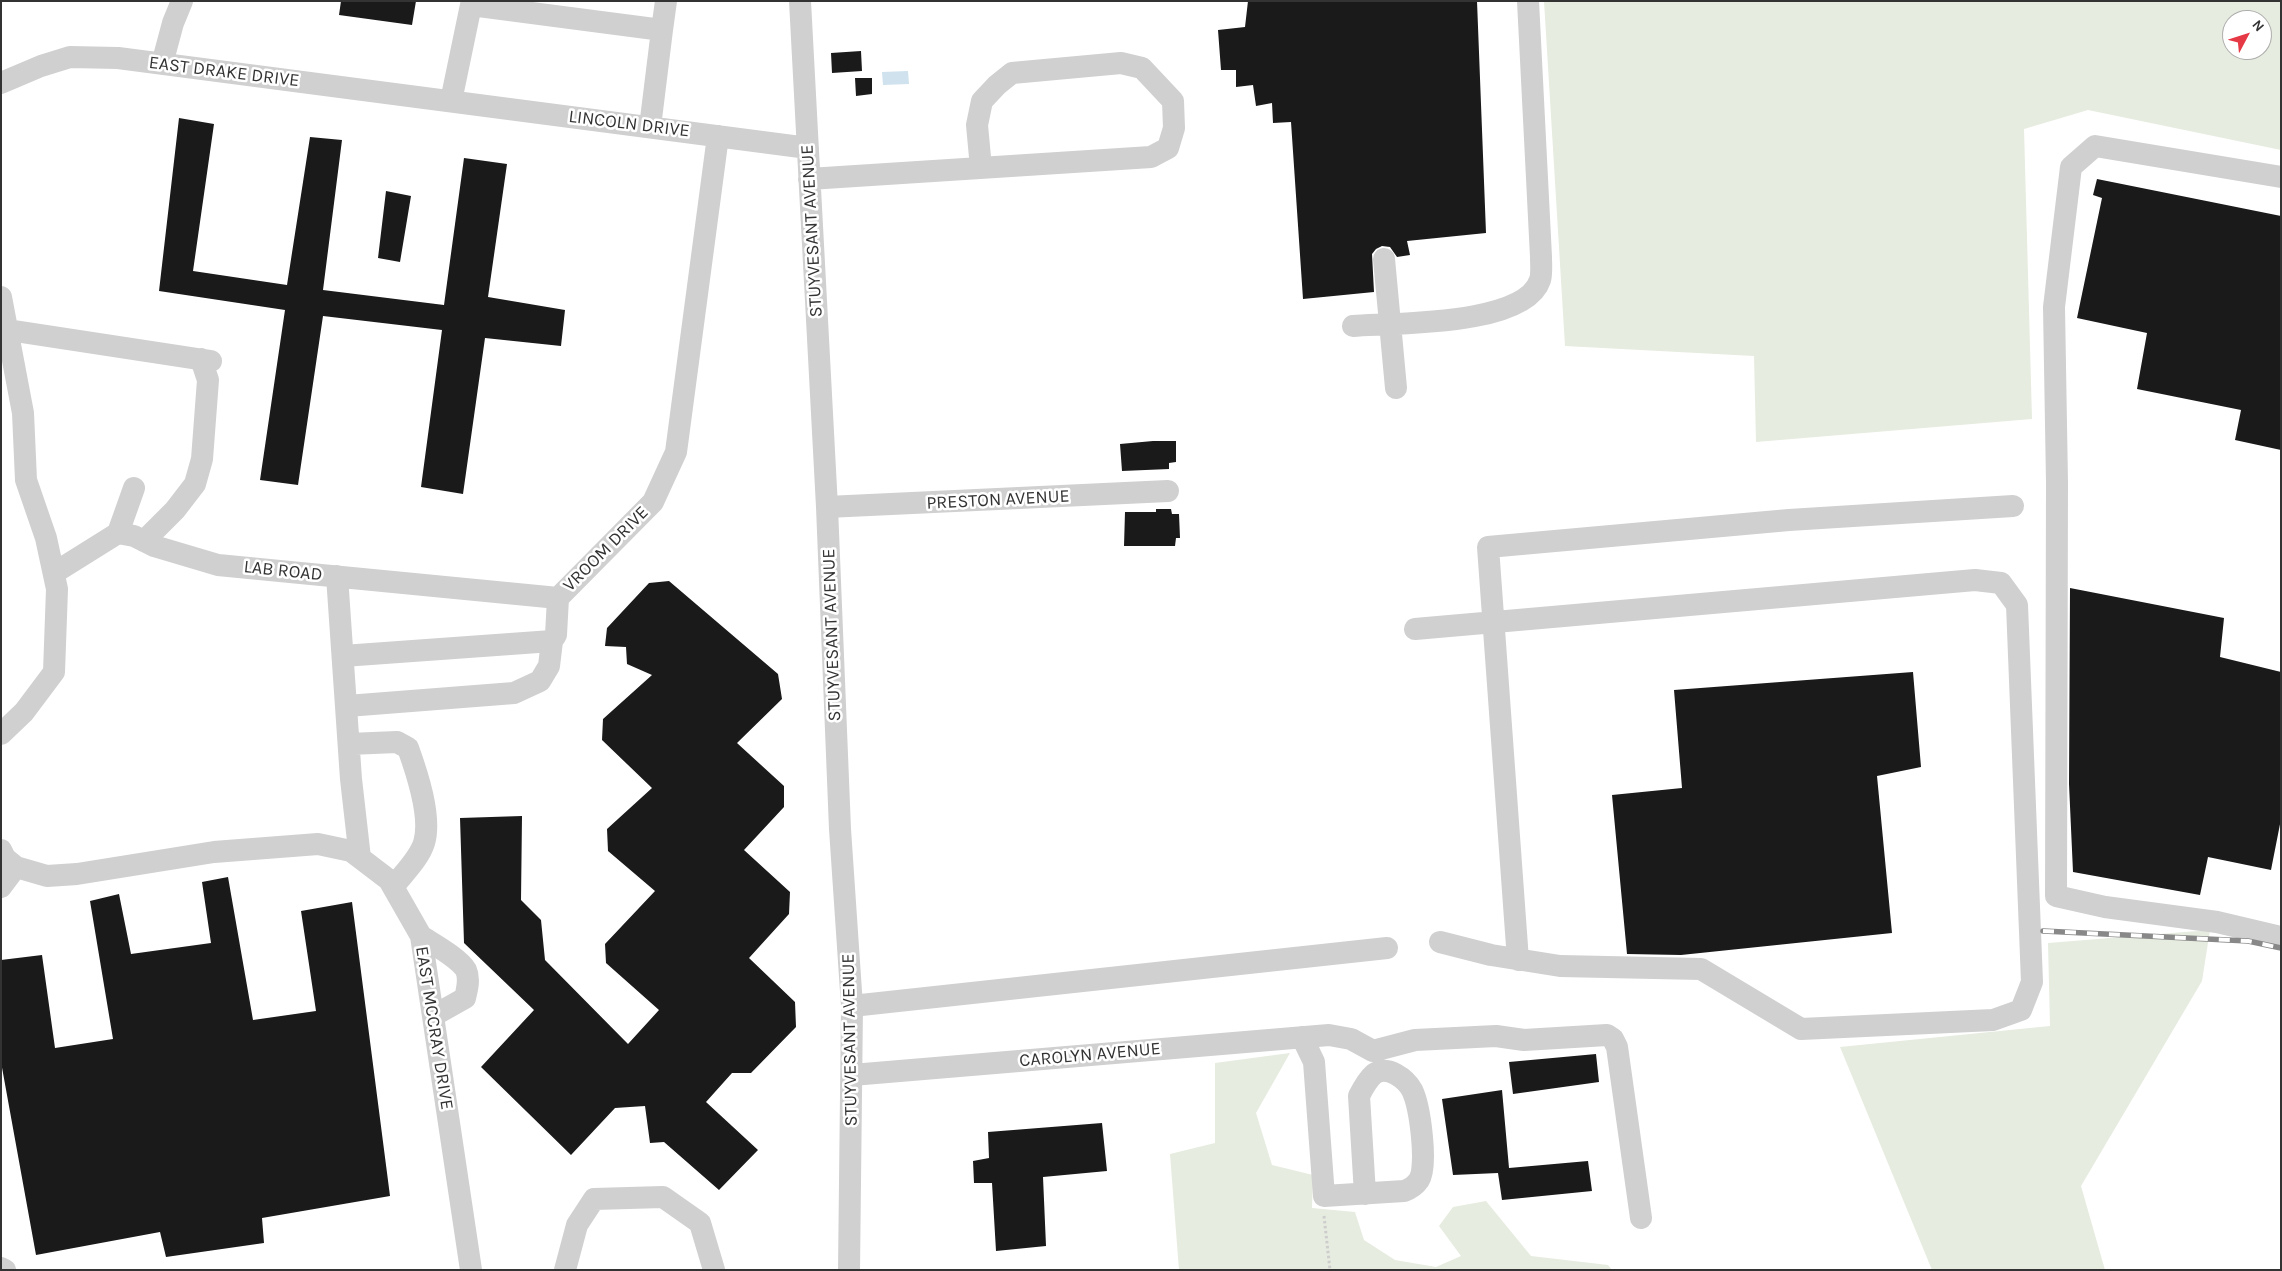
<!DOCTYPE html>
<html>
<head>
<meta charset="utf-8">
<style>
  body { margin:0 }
  #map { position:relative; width:2282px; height:1271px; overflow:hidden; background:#fff; font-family:Karla,sans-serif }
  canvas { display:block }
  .frame { position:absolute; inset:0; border:2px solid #333; pointer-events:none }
  .north { position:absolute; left:2222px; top:10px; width:50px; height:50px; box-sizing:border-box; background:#fff; border:1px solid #adadad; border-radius:50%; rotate:50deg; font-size:14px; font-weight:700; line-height:20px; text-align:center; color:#333 }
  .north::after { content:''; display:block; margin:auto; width:18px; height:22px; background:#e63946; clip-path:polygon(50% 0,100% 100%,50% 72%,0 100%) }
</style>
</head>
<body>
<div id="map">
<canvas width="2282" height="1271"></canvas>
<div class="frame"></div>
<div class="north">N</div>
</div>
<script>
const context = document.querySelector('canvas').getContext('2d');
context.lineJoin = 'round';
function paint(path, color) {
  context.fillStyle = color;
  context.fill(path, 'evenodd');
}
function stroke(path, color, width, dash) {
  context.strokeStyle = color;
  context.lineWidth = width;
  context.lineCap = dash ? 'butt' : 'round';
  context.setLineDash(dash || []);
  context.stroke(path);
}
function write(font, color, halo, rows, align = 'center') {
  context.font = font + ' Karla,sans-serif';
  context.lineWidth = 5;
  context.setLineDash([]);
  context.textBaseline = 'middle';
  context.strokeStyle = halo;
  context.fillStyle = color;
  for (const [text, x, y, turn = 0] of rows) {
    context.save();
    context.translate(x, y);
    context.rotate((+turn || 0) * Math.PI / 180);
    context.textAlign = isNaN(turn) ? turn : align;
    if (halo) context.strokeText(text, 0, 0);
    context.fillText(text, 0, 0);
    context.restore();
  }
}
const green = new Path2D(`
  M 1544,1 L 2281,1 L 2281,150 L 2088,110 L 2024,129 L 2032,419 L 1756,442 L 1754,356 L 1565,346 ZM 2232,20 L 2262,20 L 2262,50 L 2232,50 Z
  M 2210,930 L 2202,981 L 2081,1186 L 2105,1270 L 1932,1270 L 1840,1047 L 2050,1026 L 2048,943 Z
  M 1290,1053 L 1256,1113 L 1272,1165 L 1313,1175 L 1312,1208 L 1355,1212 L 1364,1240 L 1395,1260 L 1436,1267 L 1461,1256 L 1439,1226 L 1453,1207 L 1486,1201 L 1531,1256 L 1608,1265 L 1612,1270 L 1179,1270 L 1170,1154 L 1215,1143 L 1215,1063 Z`);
const water = new Path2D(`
  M 908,71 L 909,84 L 883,85 L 882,72 Z`);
const building = new Path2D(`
  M 341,1 L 416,1 L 412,25 L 339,15 Z
  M 1248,1 L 1477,1 L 1486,233 L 1407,241 L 1410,255 L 1397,257 L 1390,247 L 1382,246 L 1376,249 L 1372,254 L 1374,292 L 1303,299 L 1291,122 L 1273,123 L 1272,103 L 1256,106 L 1253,85 L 1236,87 L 1236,70 L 1221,70 L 1218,30 L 1245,27 Z
  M 861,51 L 862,71 L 832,73 L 831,53 Z
  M 855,78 L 872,78 L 872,94 L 856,96 Z
  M 179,118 L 214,124 L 193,271 L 287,285 L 310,137 L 342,140 L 323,290 L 444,305 L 464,158 L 507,164 L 488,297 L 565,310 L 561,346 L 485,338 L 463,494 L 421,487 L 442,330 L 323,316 L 298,485 L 260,480 L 285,310 L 159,291 Z
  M 2097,179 L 2281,216 L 2281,450 L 2235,440 L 2241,410 L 2137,389 L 2147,333 L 2077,318 L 2102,198 L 2093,195 Z
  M 386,191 L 411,196 L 400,262 L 378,258 Z
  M 1153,441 L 1176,441 L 1176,462 L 1169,463 L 1169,469 L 1122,471 L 1120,444 Z
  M 1156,509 L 1171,509 L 1172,514 L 1179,514 L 1180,538 L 1176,538 L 1175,546 L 1124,546 L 1125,512 L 1156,512 Z
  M 669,581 L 778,674 L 782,699 L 737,743 L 784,786 L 784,807 L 744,850 L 790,892 L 789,914 L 749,958 L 795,1002 L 796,1027 L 751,1073 L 732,1073 L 706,1102 L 758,1150 L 719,1190 L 664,1142 L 650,1143 L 645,1106 L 615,1108 L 571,1155 L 481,1067 L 534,1010 L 464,943 L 460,818 L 522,816 L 521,900 L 541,920 L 545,960 L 628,1044 L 659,1010 L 606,963 L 605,944 L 655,891 L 608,851 L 607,829 L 652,788 L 602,740 L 603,719 L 652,675 L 627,664 L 626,647 L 605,646 L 607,628 L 649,583 Z
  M 2070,588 L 2224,618 L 2220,657 L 2281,672 L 2281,819 L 2271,870 L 2208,857 L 2200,895 L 2073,872 L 2069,784 Z
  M 1913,672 L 1921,767 L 1877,776 L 1892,933 L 1681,955 L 1627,954 L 1612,795 L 1682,788 L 1674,690 Z
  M 228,877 L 253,1020 L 316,1011 L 301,911 L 352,902 L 390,1196 L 262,1218 L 264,1243 L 166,1257 L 160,1232 L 36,1255 L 1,1062 L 1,960 L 42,955 L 55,1048 L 113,1039 L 90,901 L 119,894 L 131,954 L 211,943 L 202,882 Z
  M 1596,1054 L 1599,1082 L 1513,1094 L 1509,1062 Z
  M 1502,1090 L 1509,1168 L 1588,1161 L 1592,1191 L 1502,1200 L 1498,1173 L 1453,1175 L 1442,1099 Z
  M 1102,1123 L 1107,1171 L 1043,1177 L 1046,1246 L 996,1251 L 992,1183 L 974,1183 L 973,1161 L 989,1158 L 988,1132 Z`);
const path = new Path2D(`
  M 1324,1216 L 1330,1270`);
const minor = new Path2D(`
  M 800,1 L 827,507 L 840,829 L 852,1006 L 849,1270
  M 662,30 L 666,1
  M 162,64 L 173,23 L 182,1
  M 1,83 L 41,66 L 70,57 L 118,58 L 808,148
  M 451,101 L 471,5 L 662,30 L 650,127
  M 2281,177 L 2095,146 L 2071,167 L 2054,307 L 2057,483 L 2056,896 L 2105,907 L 2217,922 L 2281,937
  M 809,179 L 1151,157 L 1168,148 L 1174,128 L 1173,101 L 1142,68 L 1121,63 L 1012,73 L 997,85 L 982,101 L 977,125 L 981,168
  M 1384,259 L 1396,388
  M 1,297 L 23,413 L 26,480 L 46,538 L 57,589 L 54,672 L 24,712 L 1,734
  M 1353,326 C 1394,323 1525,326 1540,280 C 1542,274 1541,264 1541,257 L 1528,1
  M 1,331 L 8,330 L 211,361
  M 827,507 L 1168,491
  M 118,533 L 134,488
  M 144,541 L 175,510 L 195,484 L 202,459 L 208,380 L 201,359
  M 54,573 L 118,533 L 134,536 L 154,546 L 218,565 L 558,598 L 653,502 L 676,452 L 718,136
  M 337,576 L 351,779 L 360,858
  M 1415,629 L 1975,580 L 2001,583 L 2017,605 L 2032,982 L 2021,1010 L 1993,1020 L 1801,1029 L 1701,969 L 1560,966 L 1491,955 L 1440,942
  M 343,656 L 552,641 L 556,635 L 558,598
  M 347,706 L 514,693 L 540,681 L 549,666 L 552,641
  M 349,744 L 397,742 L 408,748 C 417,773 432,817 424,843 C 419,859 403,874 393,887
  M 1,850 L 5,858 L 16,867 L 47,876 L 77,874 L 214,852 L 318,844 L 351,851 L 389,880 L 421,936 L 471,1270
  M 1,887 L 16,867
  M 421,936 C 433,944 459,958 466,970 C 470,979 467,990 465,998 L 433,1016
  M 1518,960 L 1488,547 L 1789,520 L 2013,506
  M 852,1006 L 1387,948
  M 1302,1037 L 1314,1062 L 1324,1196 L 1404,1191 C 1410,1189 1415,1186 1419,1180 C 1428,1166 1420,1106 1412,1090 C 1406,1079 1387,1064 1374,1074 C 1367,1080 1363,1088 1359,1096 L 1365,1194
  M 852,1075 L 1329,1035 L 1351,1039 L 1373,1051 L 1415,1040 L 1496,1036 L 1524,1040 L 1607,1035 L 1613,1039 L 1617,1047 L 1641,1218
  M 1,1268 L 5,1270
  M 565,1270 L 577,1225 L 594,1199 L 663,1197 L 700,1223 L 714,1270`);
const rail = new Path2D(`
  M 2043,931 L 2248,941 L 2281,948`);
const streetNames = [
  ["EAST DRAKE DRIVE",224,72,7],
  ["LINCOLN DRIVE",629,124,7],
  ["STUYVESANT AVENUE",812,231,-93],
  ["PRESTON AVENUE",998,500,-3],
  ["VROOM DRIVE",606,549,-45],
  ["LAB ROAD",283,571,6],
  ["STUYVESANT AVENUE",832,635,-92],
  ["EAST MCCRAY DRIVE",434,1028,81],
  ["STUYVESANT AVENUE",850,1040,-91],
  ["CAROLYN AVENUE",1090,1055,-5]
];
paint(green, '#e6ecdf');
paint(water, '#cfe2ee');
paint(building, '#1a1a1a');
stroke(path, '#cdcdcd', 3, [2.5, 2.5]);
stroke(minor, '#d0d0d0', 22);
stroke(rail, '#888', 5.5);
stroke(rail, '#fff', 4, [11]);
write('18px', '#333', '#fff', streetNames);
</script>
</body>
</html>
